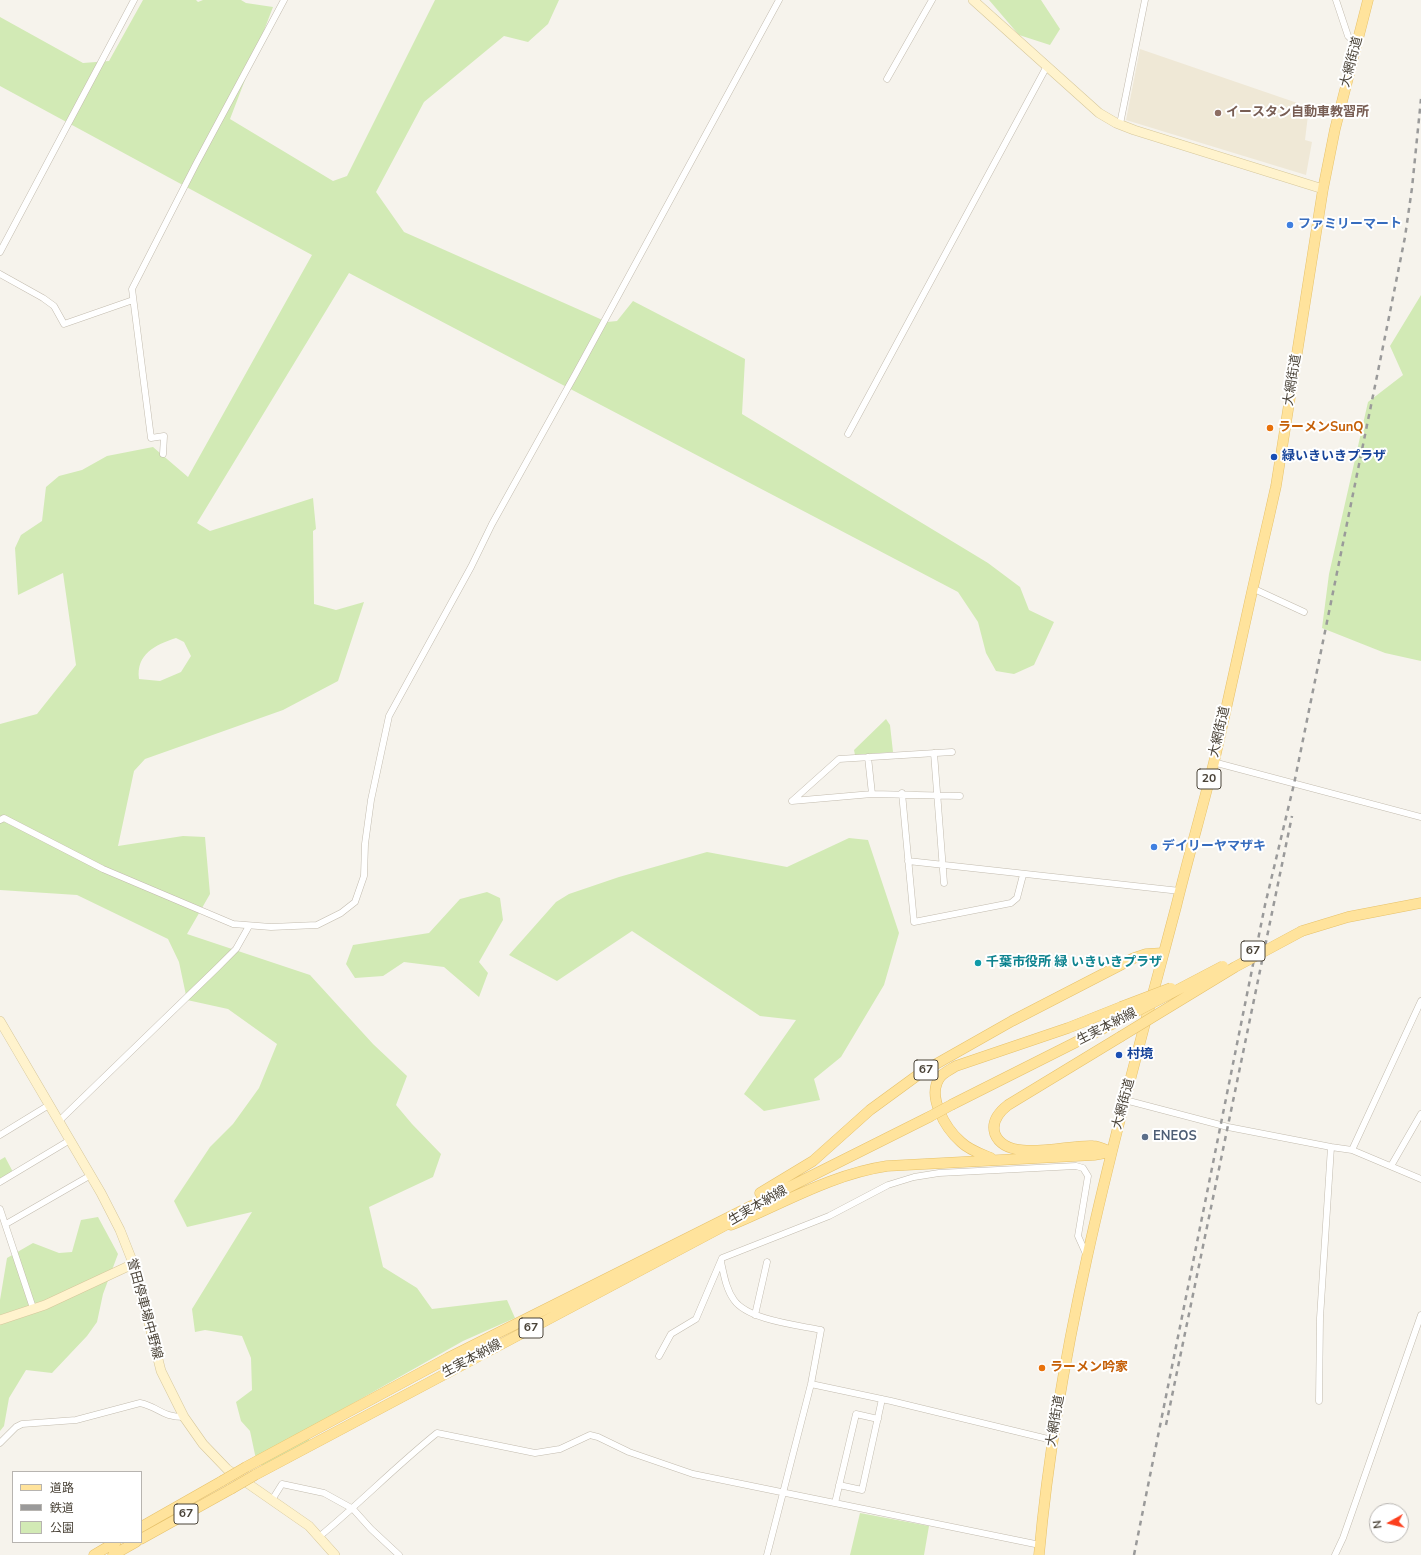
<!DOCTYPE html>
<html>
<head>
<meta charset="utf-8">
<style>
  body { margin:0 }
  #map { position:relative; width:1421px; height:1555px; overflow:hidden; background:#f6f3ec; font-family:"Nunito Sans","Noto Sans JP",sans-serif }
  canvas { display:block }
  .legend { position:absolute; left:12px; top:1471px; width:130px; height:72px; box-sizing:border-box; background:#fff; border:1px solid #b7b4b0; margin:0; padding:5px 7px; list-style:none; font-size:12px; color:#4b4439 }
  .legend li { display:flex; align-items:center; gap:8px; height:20px }
  .legend b { width:20px; border:1px solid #b7b4b0 }
  .north { position:absolute; left:1369px; top:1503px; width:40px; height:40px; box-sizing:border-box; background:#fff; border:1px solid #b7b4b0; border-radius:50%; rotate:262deg; font-size:11px; font-weight:700; line-height:16px; text-align:center; color:#4b4439 }
  .north::after { content:''; display:block; margin:auto; width:14px; height:18px; background:#fc3f1d; clip-path:polygon(50% 0,100% 100%,50% 72%,0 100%) }
</style>
</head>
<body>
<div id="map">
<canvas width="1421" height="1555"></canvas>
<ul class="legend">
<li><b style="height:5px;background:#ffe39c"></b>道路</li>
<li><b style="height:5px;background:#9a9a9a"></b>鉄道</li>
<li><b style="height:11px;background:#d2eab5"></b>公園</li>
</ul>
<div class="north">N</div>
</div>
<script>
const context = document.querySelector('canvas').getContext('2d');
context.lineJoin = 'round';
function paint(path, color) {
  context.fillStyle = color;
  context.fill(path, 'evenodd');
}
function stroke(path, color, width, dash) {
  context.strokeStyle = color;
  context.lineWidth = width;
  context.lineCap = dash ? 'butt' : 'round';
  context.setLineDash(dash || []);
  context.stroke(path);
}
function write(font, color, halo, rows, align = 'center') {
  context.font = font + ' "Nunito Sans","Noto Sans JP",sans-serif';
  context.lineWidth = 4;
  context.setLineDash([]);
  context.textBaseline = 'middle';
  context.strokeStyle = halo;
  context.fillStyle = color;
  for (const [text, x, y, turn = 0] of rows) {
    context.save();
    context.translate(x, y);
    context.rotate((+turn || 0) * Math.PI / 180);
    context.textAlign = isNaN(turn) ? turn : align;
    if (halo) context.strokeText(text, 0, 0);
    context.fillText(text, 0, 0);
    context.restore();
  }
}
const education = new Path2D(`
  M 1140,49 L 1309,107 L 1305,140 L 1312,142 L 1306,175 L 1126,120 Z`);
const green = new Path2D(`
  M 143,0 L 196,0 L 198,2 L 203,0 L 241,0 L 246,3 L 273,7 L 230,119 L 333,181 L 347,176 L 435,0 L 559,0 L 548,24 L 528,42 L 504,36 L 424,102 L 376,192 L 404,232 L 607,322 L 617,321 L 633,301 L 745,359 L 742,414 L 988,563 L 1020,587 L 1029,610 L 1054,622 L 1034,665 L 1014,674 L 996,671 L 986,653 L 978,622 L 958,592 L 349,273 L 197,523 L 210,531 L 313,498 L 316,529 L 313,531 L 314,604 L 336,610 L 364,602 L 338,681 L 283,710 L 145,759 L 134,771 L 118,846 L 183,836 L 205,837 L 210,894 L 187,934 L 310,975 L 373,1044 L 407,1076 L 396,1105 L 412,1124 L 441,1154 L 433,1177 L 369,1207 L 383,1267 L 417,1288 L 432,1309 L 507,1300 L 515,1318 L 463,1341 L 320,1422 L 303,1450 L 273,1468 L 257,1464 L 250,1431 L 241,1421 L 236,1402 L 252,1390 L 251,1358 L 242,1336 L 205,1330 L 195,1332 L 192,1309 L 252,1212 L 187,1227 L 174,1201 L 210,1147 L 233,1124 L 259,1088 L 277,1044 L 228,1009 L 187,1000 L 179,962 L 168,939 L 77,895 L 0,890 L 0,724 L 37,714 L 76,665 L 63,573 L 18,595 L 15,548 L 21,535 L 42,521 L 46,487 L 59,476 L 82,470 L 107,456 L 153,447 L 188,477 L 312,255 L 0,86 L 0,17 L 83,63 L 109,61 ZM 176,638 L 184,642 L 191,656 L 181,672 L 160,681 L 139,679 C 136,654 155,645 176,638 Z
  M 989,0 L 1041,0 L 1060,29 L 1050,45 L 1019,35 Z
  M 1421,295 L 1421,661 L 1385,653 L 1322,628 L 1329,574 L 1368,402 L 1403,375 L 1390,346 Z
  M 886,719 L 890,725 L 893,752 L 855,755 L 854,750 Z
  M 849,838 L 868,840 L 899,933 L 884,985 L 841,1057 L 814,1079 L 820,1100 L 764,1111 L 744,1094 L 796,1020 L 760,1016 L 632,931 L 557,981 L 509,955 L 556,902 L 569,894 L 619,877 L 707,852 L 787,867 Z
  M 487,892 L 500,898 L 503,920 L 479,962 L 488,973 L 479,997 L 444,967 L 404,962 L 383,976 L 355,978 L 346,964 L 353,945 L 429,933 L 460,899 Z
  M 5,1157 L 13,1172 L 0,1180 L 0,1160 Z
  M 98,1217 L 118,1254 L 103,1294 L 97,1322 L 87,1336 L 52,1373 L 26,1370 L 9,1398 L 4,1426 L 0,1431 L 0,1300 L 7,1258 L 33,1243 L 59,1253 L 72,1252 L 81,1220 Z
  M 860,1513 L 929,1526 L 924,1555 L 850,1555 Z`);
const street = new Path2D(`
  M 1336,0 L 1348,36 L 1357,45
  M 887,79 L 932,0
  M 1120,124 L 1145,0
  M 0,252 L 134,0
  M 0,274 L 43,298 L 54,306 L 64,324 L 133,300
  M 848,434 L 1047,66
  M 163,454 L 164,436 L 151,438 L 132,289 L 196,164 L 284,0
  M 1252,588 L 1304,612
  M 934,753 L 944,883
  M 868,757 L 872,794
  M 1213,762 L 1421,817
  M 902,793 L 914,922 L 1011,903 L 1017,898 L 1023,875
  M 792,801 L 839,759 L 952,752
  M 792,801 L 872,794 L 960,796
  M 0,820 L 4,818 L 103,869 L 233,924 L 271,927 L 317,925 L 341,913 L 355,902 L 364,876 L 365,844 L 371,800 L 389,716 L 471,567 L 492,524 L 576,373 L 779,0
  M 908,861 L 1180,891
  M 1125,1100 L 1228,1127 L 1331,1147
  M 59,1121 L 217,968 L 236,949 L 249,926
  M 0,1135 L 49,1105
  M 1352,1150 L 1421,1001
  M 1391,1166 L 1421,1114
  M 0,1182 L 70,1140
  M 0,1209 L 33,1308
  M 6,1224 L 91,1175
  M 721,1262 C 724,1275 726,1289 734,1300 C 748,1320 797,1325 821,1330 L 811,1384 L 767,1555
  M 755,1315 L 767,1262
  M 659,1356 L 671,1334 L 696,1319 L 722,1258 L 829,1216 L 888,1185 L 914,1177 L 939,1173 L 1076,1166 L 1083,1168 L 1088,1176 L 1078,1236 L 1087,1256
  M 811,1384 L 891,1401 L 1052,1440
  M 1319,1401 L 1320,1318 L 1331,1147 L 1352,1150 L 1421,1179
  M 0,1443 L 16,1427 L 22,1424 L 76,1420 L 140,1403 C 159,1407 161,1417 184,1417
  M 839,1485 L 862,1490 L 882,1399
  M 272,1500 L 282,1484 L 324,1493 L 353,1509 L 371,1529 L 399,1555
  M 835,1503 L 856,1414 L 878,1419
  M 320,1536 C 360,1503 396,1466 437,1433 L 535,1453 L 560,1449 L 590,1435 L 598,1437 L 629,1452 L 693,1474 L 1040,1545
  M 1335,1555 L 1343,1538 L 1421,1315`);
const secondary = new Path2D(`
  M 973,0 L 1099,113 L 1116,123 L 1134,130 L 1323,189
  M 0,1021 L 101,1193 L 120,1230 L 135,1268 L 161,1371 L 184,1417 L 203,1444 L 227,1469 L 309,1526 L 335,1555
  M 0,1320 L 45,1305 L 133,1264`);
const primary = new Path2D(`
  M 1302,931 L 1348,917 L 1421,903
  M 953,1104 L 1120,1020
  M 1111,1152 C 1106,1150 1099,1146 1093,1146 C 1068,1144 1007,1164 995,1134 C 991,1122 999,1112 1008,1105 L 1120,1037
  M 991,1158 C 981,1154 969,1150 961,1142 C 946,1129 925,1095 941,1076 C 945,1072 951,1069 956,1066 L 1068,1028 L 1121,1007
  M 760,1193 L 813,1161 L 870,1110 L 922,1072 L 1012,1021 L 1134,958 L 1146,954 L 1163,953
  M 731,1225 C 782,1204 832,1174 887,1166 L 1094,1155 L 1111,1152
  M 246,1467 L 448,1358 L 929,1117
  M 255,1475 L 737,1219
  M 141,1527 L 222,1481
  M 141,1539 L 231,1489
  M 94,1555 L 116,1542
  M 113,1555 L 136,1542
  M 1039,1555 C 1059,1332 1119,1122 1176,907 C 1188,858 1202,810 1214,762 C 1233,680 1250,598 1269,517 L 1276,486 L 1323,189 L 1335,129 L 1368,0`);
const rail = new Path2D(`
  M 1166,1425 L 1292,816
  M 1134,1555 L 1265,905 L 1294,784 L 1389,317 L 1405,237 L 1412,188 L 1421,99`);
const primaryBridge = new Path2D(`
  M 1121,1007 L 1171,988
  M 1120,1020 L 1223,966
  M 1120,1037 L 1235,967 L 1302,931
  M 929,1117 L 953,1104
  M 222,1481 L 246,1467
  M 231,1489 L 255,1475`);
const markers = [
  [1218,113,4,"#8d6e63"],
  [1290,225,4,"#3f7fe0"],
  [1270,428,4,"#e8710a"],
  [1274,457,4,"#1a4fb4"],
  [1154,847,4,"#3f7fe0"],
  [978,963,4,"#0f9aa8"],
  [1119,1055,4,"#1a4fb4"],
  [1145,1137,4,"#5c6f8a"],
  [1042,1368,4,"#e8710a"]
];
const shields = [
  [1209,779,24],
  [1253,951,24],
  [926,1070,24],
  [531,1328,24],
  [186,1514,24]
];
const shieldNames = [
  ["20",1209,779],
  ["67",1253,951],
  ["67",926,1070],
  ["67",531,1328],
  ["67",186,1514]
];
const streetNames = [
  ["大網街道",1352,62,-75],
  ["大網街道",1293,380,-81],
  ["大網街道",1220,732,-77],
  ["生実本納線",1107,1027,-27],
  ["大網街道",1124,1104,-75],
  ["生実本納線",758,1206,-30],
  ["誉田停車場中野線",144,1309,75],
  ["生実本納線",472,1359,-28],
  ["大網街道",1056,1421,-80]
];
const educationNames = [
  ["イースタン自動車教習所",1226,113]
];
const shopNames = [
  ["ファミリーマート",1298,225],
  ["デイリーヤマザキ",1162,847]
];
const foodNames = [
  ["ラーメンSunQ",1278,428],
  ["ラーメン吟家",1050,1368]
];
const transitNames = [
  ["緑いきいきプラザ",1282,457],
  ["村境",1127,1055]
];
const cultureNames = [
  ["千葉市役所 緑 いきいきプラザ",986,963]
];
const serviceNames = [
  ["ENEOS",1153,1137]
];
paint(education, '#efe8d6');
paint(green, '#d2eab5');
stroke(street, '#c2bbae', 7);
stroke(secondary, '#d6c79b', 10);
stroke(primary, '#e6c16a', 11);
stroke(street, '#fff', 6);
stroke(secondary, '#fff3cd', 9);
stroke(primary, '#ffe39c', 10);
stroke(rail, '#9a9a9a', 2.5, [5, 5]);
stroke(primaryBridge, '#e6c16a', 11, []);
stroke(primaryBridge, '#ffe39c', 10);
for (const [x, y, r, color] of markers) {
  const dot = new Path2D();
  dot.arc(x, y, r, 0, 2 * Math.PI);
  context.fillStyle = color;
  context.fill(dot);
  stroke(dot, '#fff', 1.5);
}
for (const [x, y, w] of shields) {
  const box = new Path2D();
  box.roundRect(x - w / 2, y - 10, w, 20, 3);
  context.fillStyle = '#fff';
  context.fill(box);
  stroke(box, '#4b4439', 1);
}
write('bold 12px', '#4b4439', null, shieldNames);
write('13px', '#4b4439', '#fff', streetNames);
write('bold 13px', '#785e54', '#fff', educationNames, 'left');
write('bold 13px', '#366cbe', '#fff', shopNames, 'left');
write('bold 13px', '#c56008', '#fff', foodNames, 'left');
write('bold 13px', '#164399', '#fff', transitNames, 'left');
write('bold 13px', '#0d838f', '#fff', cultureNames, 'left');
write('bold 13px', '#4e5e75', '#fff', serviceNames, 'left');
</script>
</body>
</html>
